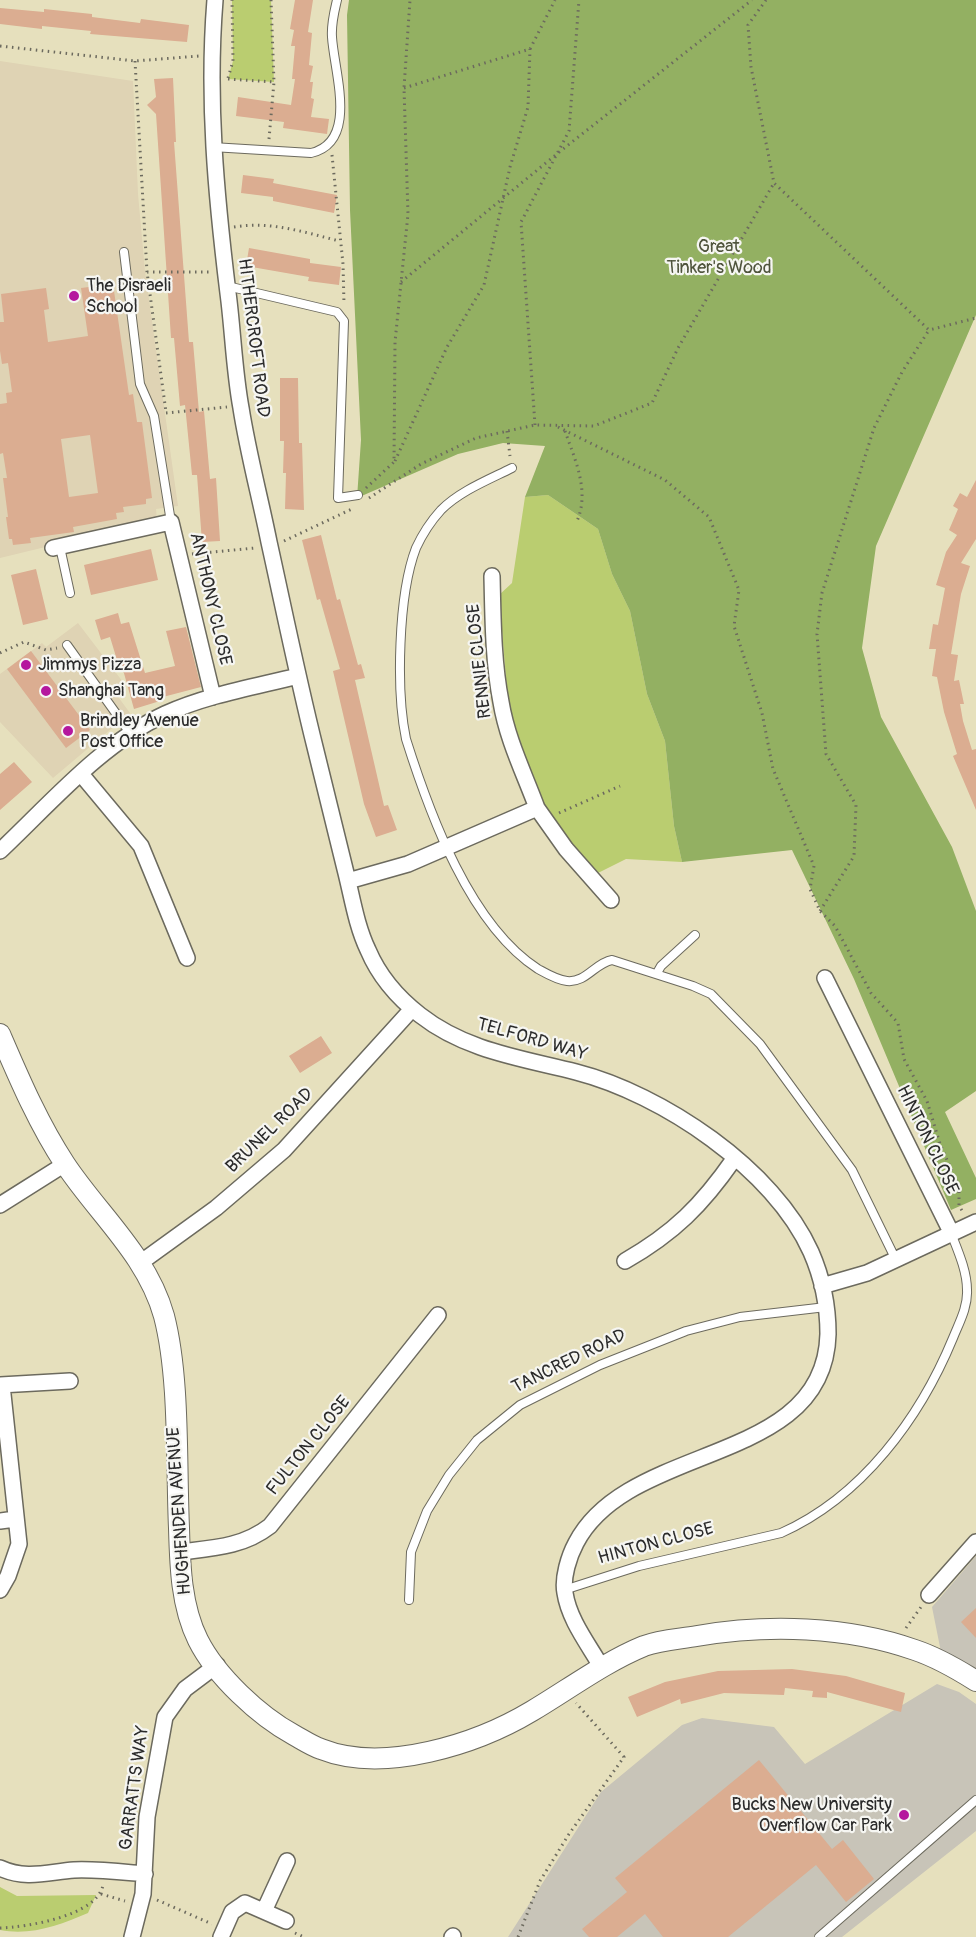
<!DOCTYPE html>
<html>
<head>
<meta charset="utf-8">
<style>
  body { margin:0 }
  canvas { display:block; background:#e6e0bd }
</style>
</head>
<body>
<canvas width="976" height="1937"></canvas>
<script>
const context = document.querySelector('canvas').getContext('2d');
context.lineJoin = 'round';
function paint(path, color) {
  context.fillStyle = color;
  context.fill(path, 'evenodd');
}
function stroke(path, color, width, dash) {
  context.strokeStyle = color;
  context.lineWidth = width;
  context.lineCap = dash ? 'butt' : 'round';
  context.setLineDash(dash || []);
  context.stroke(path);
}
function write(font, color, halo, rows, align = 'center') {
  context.font = font + ' Pangolin,sans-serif';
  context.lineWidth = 4.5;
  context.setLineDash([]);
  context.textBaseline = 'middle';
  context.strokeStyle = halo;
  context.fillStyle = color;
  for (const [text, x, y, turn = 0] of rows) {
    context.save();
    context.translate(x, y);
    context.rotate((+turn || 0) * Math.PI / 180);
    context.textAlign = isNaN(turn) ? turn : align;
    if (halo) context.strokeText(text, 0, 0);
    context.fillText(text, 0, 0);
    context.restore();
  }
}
const built = new Path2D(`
  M 0,61 L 133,81 L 138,194 L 145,271 L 178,506 L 156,509 L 157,520 L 0,558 Z
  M 78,623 L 126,686 L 116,694 L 130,713 L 53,778 L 0,722 L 0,674 L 42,643 L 46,647 Z`);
const industrial = new Path2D(`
  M 976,1556 L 976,1671 L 941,1652 L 932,1607 Z
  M 937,1684 L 959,1692 L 976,1704 L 976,1831 L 842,1937 L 508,1937 L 601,1792 L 682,1725 L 702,1718 L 774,1727 L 805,1764 Z`);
const green = new Path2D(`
  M 232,0 L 271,0 L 274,82 L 228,79 L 233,61 Z
  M 548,495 L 598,529 L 612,574 L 630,611 L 647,694 L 665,741 L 674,826 L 682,862 L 626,859 L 598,873 L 576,852 L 542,800 L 509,714 L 499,595 L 512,583 L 525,497 Z
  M 0,1887 L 17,1896 L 96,1895 L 88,1913 C 60,1925 31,1936 0,1930 Z`);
const forest = new Path2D(`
  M 349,0 L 976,0 L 976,315 L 876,546 L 862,648 L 881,717 L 952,847 L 976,911 L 976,1091 L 945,1112 L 976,1178 L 976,1199 L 951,1210 L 854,979 L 792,850 L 682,862 L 674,826 L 665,741 L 647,694 L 630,611 L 612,574 L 598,529 L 548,495 L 525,497 L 545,446 L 503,443 L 458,454 L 357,498 L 361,440 L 350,210 L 347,15 Z`);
const building = new Path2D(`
  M 295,0 L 313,0 L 308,32 L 312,33 L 309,65 L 313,66 L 310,82 L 313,82 L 311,98 L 314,99 L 311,117 L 329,119 L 327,134 L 283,128 L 284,122 L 236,116 L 238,97 L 291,105 L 295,79 L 292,79 L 295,46 L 291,46 L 294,30 L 290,29 Z
  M 0,8 L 44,12 L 44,9 L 92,14 L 92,17 L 140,23 L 141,19 L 189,25 L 187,42 L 90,34 L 91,31 L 42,26 L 42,29 L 0,24 Z
  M 173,78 L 176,142 L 174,142 L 189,342 L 193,342 L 199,412 L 204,411 L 210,479 L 216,478 L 220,541 L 202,542 L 197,475 L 192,475 L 185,405 L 180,406 L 174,338 L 171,338 L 156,114 L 147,105 L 156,97 L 154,79 Z
  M 243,175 L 274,179 L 273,183 L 337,195 L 334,213 L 273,201 L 273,197 L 241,193 Z
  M 249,248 L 310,259 L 310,263 L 341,267 L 339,285 L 308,281 L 309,277 L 246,266 Z
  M 113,284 L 129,395 L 133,394 L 137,422 L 142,422 L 152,498 L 146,499 L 146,504 L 123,507 L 124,512 L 116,513 L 117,519 L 73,527 L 74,532 L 30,538 L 31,543 L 13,545 L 12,539 L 9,539 L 6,517 L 8,517 L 3,478 L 7,478 L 3,453 L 0,454 L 0,404 L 7,403 L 6,393 L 12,392 L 8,363 L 2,364 L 0,351 L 0,322 L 4,322 L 1,294 L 46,288 L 49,309 L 44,310 L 48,342 L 88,336 L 81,288 ZM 90,435 L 98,493 L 69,497 L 61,439 Z
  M 280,378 L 298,378 L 299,443 L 302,443 L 304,510 L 285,509 L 286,473 L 283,473 L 284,441 L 280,441 Z
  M 976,480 L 976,539 L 961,563 L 970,566 L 961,594 L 951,654 L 958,655 L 954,681 L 959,680 L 964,704 L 960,704 L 963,721 L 972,750 L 976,749 L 976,810 L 953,756 L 957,754 L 944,712 L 937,677 L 932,676 L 936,649 L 929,649 L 933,624 L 938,625 L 945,588 L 936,585 L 946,552 L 957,535 L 949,530 L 958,509 L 953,506 L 960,493 L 967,497 Z
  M 321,535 L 337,600 L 340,599 L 358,665 L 361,664 L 365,678 L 355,680 L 384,806 L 388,805 L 397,830 L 376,837 L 364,804 L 333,671 L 340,669 L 320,599 L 317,600 L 302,540 Z
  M 151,549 L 158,580 L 91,595 L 84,565 Z
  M 36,569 L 48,619 L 23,625 L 11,575 Z
  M 118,613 L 121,624 L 129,622 L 145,673 L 175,666 L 166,631 L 186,627 L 201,687 L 159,698 L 160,701 L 134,709 L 120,659 L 117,660 L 110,637 L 101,640 L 95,620 Z
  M 31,651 L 90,730 L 66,748 L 7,669 Z
  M 14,762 L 32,782 L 0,810 L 0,774 Z
  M 321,1036 L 332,1053 L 300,1073 L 289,1056 Z
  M 976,1608 L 976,1638 L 961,1622 Z
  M 792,1669 L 846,1676 L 905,1693 L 901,1712 L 827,1692 L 827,1698 L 812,1697 L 813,1691 L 785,1688 L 784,1695 L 724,1693 L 681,1704 L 680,1699 L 637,1717 L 628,1697 L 665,1682 L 718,1671 Z
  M 759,1760 L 832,1849 L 843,1840 L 874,1879 L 846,1902 L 816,1865 L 728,1937 L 663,1937 L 645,1914 L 617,1937 L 589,1937 L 582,1929 L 627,1892 L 615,1878 Z`);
const path = new Path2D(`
  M 766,0 L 748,25 L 751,67 L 774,183 L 929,330 L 976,318
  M 0,46 L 135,61 L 199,56
  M 135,61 L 147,272 L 166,412
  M 228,78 L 233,61 L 232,0
  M 228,79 L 274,82
  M 404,88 L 530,49 L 555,0
  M 269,139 L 274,82 L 271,0
  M 332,155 L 343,264 L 344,304
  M 234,227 C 271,221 304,232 339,241
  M 147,272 L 211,272
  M 401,282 L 558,153 L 752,0
  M 166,413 L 227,407
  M 535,425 L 521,222 L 569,131 L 579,0
  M 558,427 L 665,480 L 709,517 L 739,590 L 734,626 L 762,713 L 773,769 L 814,866 L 810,889 L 820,911 L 835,926 L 871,993 L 898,1023 L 904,1059 L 927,1101 L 940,1144 L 959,1187 L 959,1206 L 963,1212
  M 507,431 L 510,456
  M 565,431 C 575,460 590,491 577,521
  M 395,461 L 447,347 L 484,285 L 510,167 L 528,107 L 530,49
  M 366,488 L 394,462 L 395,342 L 408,214 L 404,88 L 410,0
  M 369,498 L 421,464 L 476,438 L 535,425 L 594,426 L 652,403 L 678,348 L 774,183
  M 284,541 L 354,508
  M 192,554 L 255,548
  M 0,653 L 24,642 L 46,650 L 57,648
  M 559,813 L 620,786
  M 820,911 L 854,856 L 856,805 L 826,754 L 817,634 L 822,593 L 874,428 L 902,372 L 929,330
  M 906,1628 L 921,1607
  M 101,1894 L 125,1901
  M 157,1900 L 212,1924
  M 0,1928 C 27,1927 97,1916 103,1885
  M 295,1933 L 304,1937
  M 518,1937 L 540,1881 L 569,1834 L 624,1757 L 576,1703`);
const service = new Path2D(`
  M 212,147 L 311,153 C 359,142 334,72 332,37 C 331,24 334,13 337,0
  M 124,252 L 140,384 L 154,416 L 171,522
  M 227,286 L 337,312 L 344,321 L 338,498 L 358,495
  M 512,468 C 488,480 460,491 441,510 C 431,521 422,535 416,548 C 398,595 396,691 406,739 C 430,815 470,925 538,969 C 547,974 557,980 567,981 C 586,983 595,963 612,960 L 693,986 L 711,994 L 760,1044 L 852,1170 L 896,1260
  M 60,547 L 70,593
  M 67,645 L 130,733
  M 657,973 L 661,966 L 695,935
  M 564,1590 L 639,1566 L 781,1533 C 862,1497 920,1418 953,1338 C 959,1323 968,1307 967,1290 C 967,1271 958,1251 951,1233
  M 409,1600 L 411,1552 L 427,1511 L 449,1475 L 477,1440 L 520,1405 L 600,1365 L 686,1331 L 740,1317 L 826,1307
  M 819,1937 L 976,1800`);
const minor = new Path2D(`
  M 215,0 C 207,99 216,195 228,293 C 233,331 234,370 241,408 C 248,453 260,497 269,542 C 284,610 298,679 315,747 C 325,788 335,828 345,869 C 352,896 356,925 368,950 C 379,976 398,998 420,1015 C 466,1051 521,1058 576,1072 C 662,1094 774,1169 811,1252 C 822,1277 828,1307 828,1334 C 825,1467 629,1441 576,1543 C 569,1556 562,1578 565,1593 C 569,1620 589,1645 602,1668
  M 53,548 L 171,522 L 213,697
  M 492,576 C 493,618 493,661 501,702 C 507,739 524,773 537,808
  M 81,774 L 141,846 L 187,958
  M 0,851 C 51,803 101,744 165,714 C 207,695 254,687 298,676
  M 348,881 L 408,864 L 537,808 L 566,849 L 611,900
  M 825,978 L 951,1232
  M 0,1205 L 65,1164
  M 625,1261 C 674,1233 702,1205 734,1159
  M 140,1263 L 216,1208 L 284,1150 L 412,1009
  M 822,1286 L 867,1273 L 976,1222
  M 0,1385 L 70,1381
  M 0,1521 L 15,1519
  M 180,1552 C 213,1548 243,1547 270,1526 L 438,1315
  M 0,1590 L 8,1576 L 19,1544 L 2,1385
  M 929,1595 L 976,1542
  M 0,1868 C 26,1880 48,1872 74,1870 C 97,1869 122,1872 145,1874
  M 264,1911 L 287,1861
  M 132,1937 L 143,1894 L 147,1817 L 165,1717 L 185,1689 L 217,1665
  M 221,1937 L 232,1912 L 245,1903 L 286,1921
  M 452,1937 L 453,1936`);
const tertiary = new Path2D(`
  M 0,1034 C 19,1078 38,1123 65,1164 C 98,1214 147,1255 164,1316 C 180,1378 176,1463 179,1528 C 180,1565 181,1606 198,1640 C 216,1676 259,1716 294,1735 C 303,1740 312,1746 321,1749 C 384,1774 477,1744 532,1711 C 569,1689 605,1662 644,1646 C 660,1640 680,1639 697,1636 C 767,1624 847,1626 915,1650 C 936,1657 957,1669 976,1681`);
const markers = [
  [74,296,6,"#b5179e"],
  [26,665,6,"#b5179e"],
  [46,691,6,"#b5179e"],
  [68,731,6,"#b5179e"],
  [904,1815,6,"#b5179e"]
];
const parkNames = [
  ["Great",719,247],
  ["Tinker's Wood",719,268]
];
const poiNames = [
  ["The Disraeli",86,286],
  ["School",86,307],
  ["Jimmys Pizza",38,665],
  ["Shanghai Tang",58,691],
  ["Brindley Avenue",80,721],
  ["Post Office",80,742],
  ["Bucks New University",892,1805,"right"],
  ["Overflow Car Park",892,1826,"right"]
];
const streetNames = [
  ["HITHERCROFT ROAD",253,338,83],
  ["ANTHONY CLOSE",210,599,77],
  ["RENNIE CLOSE",480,661,-96],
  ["TELFORD WAY",532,1040,16],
  ["BRUNEL ROAD",270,1131,-44],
  ["HINTON CLOSE",927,1140,64],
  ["TANCRED ROAD",569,1362,-26],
  ["FULTON CLOSE",309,1446,-51],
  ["HUGHENDEN AVENUE",180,1511,-94],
  ["HINTON CLOSE",656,1544,-15],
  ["GARRATTS WAY",135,1788,-82]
];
paint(built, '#dfd3b4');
paint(industrial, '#c8c4b8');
paint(green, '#bacd70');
paint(forest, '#93b062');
paint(building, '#dbad91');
stroke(service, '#6c6a5e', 10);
stroke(minor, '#6c6a5e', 18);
stroke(tertiary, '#6c6a5e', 22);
stroke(path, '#6c6a5e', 3, [1.5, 4.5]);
stroke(service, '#fff', 8);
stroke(minor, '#fff', 15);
stroke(tertiary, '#fff', 20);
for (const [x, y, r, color] of markers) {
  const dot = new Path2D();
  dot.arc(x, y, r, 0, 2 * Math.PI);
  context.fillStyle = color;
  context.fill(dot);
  stroke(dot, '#f6f6f2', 2);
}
write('18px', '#4f543c', '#f6f6f2', parkNames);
write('18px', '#2b2b2b', '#f6f6f2', poiNames, 'left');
write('18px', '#2b2b2b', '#f6f6f2', streetNames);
</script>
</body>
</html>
